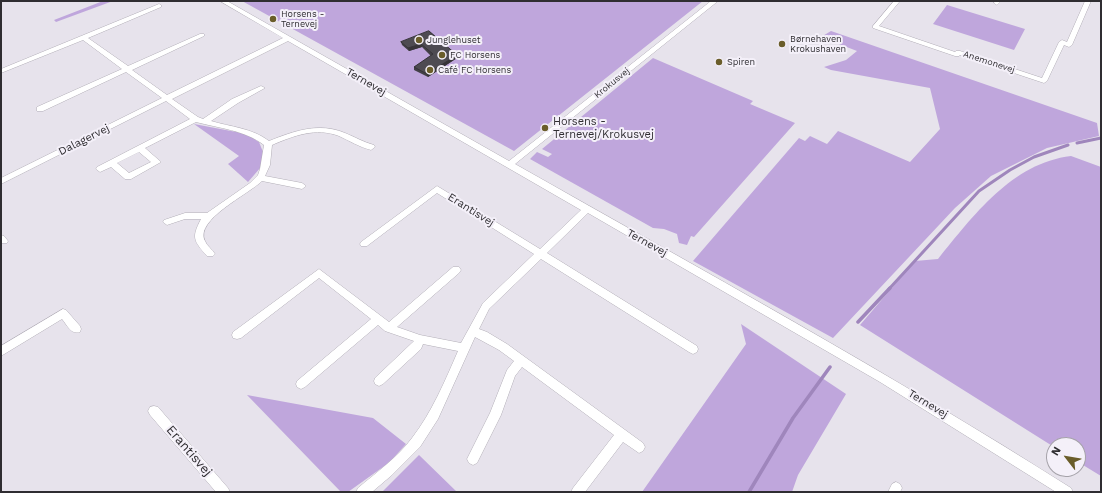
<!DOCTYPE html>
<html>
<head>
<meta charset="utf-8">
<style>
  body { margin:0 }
  #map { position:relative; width:1102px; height:493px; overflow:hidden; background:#e7e3ec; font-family:"Work Sans",sans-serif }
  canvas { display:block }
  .frame { position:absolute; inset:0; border:2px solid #2f2d31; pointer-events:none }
  .north { position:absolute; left:1046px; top:437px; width:40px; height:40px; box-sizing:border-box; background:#f4f0f9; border:1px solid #a5a2a9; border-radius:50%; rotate:301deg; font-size:11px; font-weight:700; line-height:16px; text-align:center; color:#2f2d31 }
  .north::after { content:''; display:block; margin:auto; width:14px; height:18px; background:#6a5d2a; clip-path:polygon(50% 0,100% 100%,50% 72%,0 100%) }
</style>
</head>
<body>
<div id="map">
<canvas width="1102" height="493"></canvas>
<div class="frame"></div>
<div class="north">N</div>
</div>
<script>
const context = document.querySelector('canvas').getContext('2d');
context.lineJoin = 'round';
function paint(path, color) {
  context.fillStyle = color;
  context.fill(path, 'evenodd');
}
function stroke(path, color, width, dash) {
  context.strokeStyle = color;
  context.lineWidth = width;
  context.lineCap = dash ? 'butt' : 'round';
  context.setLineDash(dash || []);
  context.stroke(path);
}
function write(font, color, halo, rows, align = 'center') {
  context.font = font + ' "Work Sans",sans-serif';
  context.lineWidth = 4;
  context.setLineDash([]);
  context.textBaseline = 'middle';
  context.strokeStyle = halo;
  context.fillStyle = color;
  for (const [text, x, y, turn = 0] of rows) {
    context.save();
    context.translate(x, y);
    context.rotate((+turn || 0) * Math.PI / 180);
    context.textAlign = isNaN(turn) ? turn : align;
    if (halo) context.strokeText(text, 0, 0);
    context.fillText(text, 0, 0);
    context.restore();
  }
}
const green = new Path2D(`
  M 103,1 L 113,1 L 56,22 L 54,20 Z
  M 242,1 L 703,1 L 514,151 Z
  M 947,5 L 1025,29 L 1014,50 L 933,24 Z
  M 831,31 L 1097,123 L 1099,136 L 1047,148 L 991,176 L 955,208 L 833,338 L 693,261 L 799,138 L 805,141 L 810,136 L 827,144 L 838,131 L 910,162 L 940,129 L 930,88 L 831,70 L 824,67 L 846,60 L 857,51 L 821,37 Z
  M 653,58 L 753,101 L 750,104 L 795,123 L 694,237 L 691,236 L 687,245 L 679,243 L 677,234 L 664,229 L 653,228 L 530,159 L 537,152 L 548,157 L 552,154 L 542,149 Z
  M 194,124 L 247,134 L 259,142 L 263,152 L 261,167 L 248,182 L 228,164 L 239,156 Z
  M 1071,156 L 1101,167 L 1101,476 L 1078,462 L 1078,445 L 1054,445 L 1054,447 L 860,325 L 915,261 L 938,259 C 973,216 1012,163 1071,156 Z
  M 741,324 L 846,394 L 798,475 L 792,492 L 642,492 L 746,344 Z
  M 247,395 L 373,418 L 406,444 L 390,462 L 348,492 L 341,492 Z
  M 419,455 L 457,492 L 384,492 L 383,491 Z`);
const streamFar1 = new Path2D(`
  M 1077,143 L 1101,138
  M 889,289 L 979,191 L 1010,170 L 1034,157 L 1068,145`);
const stream = new Path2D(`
  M 858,322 L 890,288
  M 749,492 L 793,418 L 830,367`);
const street = new Path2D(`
  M 220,1 L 227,1 L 509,161 L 711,1 L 718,1 L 515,164 C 702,270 890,373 1071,488 L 1073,492 L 1056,492 L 880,382 L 588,213 L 547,253 L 697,346 L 698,349 L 697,352 L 693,354 L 689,352 L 541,259 L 489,309 L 479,329 L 487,332 L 507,344 L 643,443 L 645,447 L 643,451 L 639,453 L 623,442 L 585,492 L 571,492 L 573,488 L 614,435 L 522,367 L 515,376 L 501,415 L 477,463 L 473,465 L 469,463 L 467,459 L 490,413 L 507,370 L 514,361 L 499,350 L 475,337 L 438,419 L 420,447 L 392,475 L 372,492 L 356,492 L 358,488 C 376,473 398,457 412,438 C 432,412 445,381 458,351 L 423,344 L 421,349 L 383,384 L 379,386 L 375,384 L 374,381 L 375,378 L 414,341 L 385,331 L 378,325 L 305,387 L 301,389 L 297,387 L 296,384 L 297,381 L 371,319 L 319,278 L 241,338 L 237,339 L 233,338 L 232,335 L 233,332 L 319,269 L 389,322 L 453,267 L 459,267 L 461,270 L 459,273 L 397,327 L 420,335 L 461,343 L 483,303 L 534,254 L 437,193 L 367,246 L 361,246 L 360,244 L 361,242 L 437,186 L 540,249 L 581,210 L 288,41 L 172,99 L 198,117 L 203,119 L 232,99 L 261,86 L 265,88 L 263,89 L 238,103 L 211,121 C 231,127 252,128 269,141 C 294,131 319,122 345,133 C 355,137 363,142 374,145 L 375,147 L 371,150 C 359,147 350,141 339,136 C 316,127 293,136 272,145 L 270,165 L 265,176 L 302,183 L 306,186 L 302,189 L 262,181 C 249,194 194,220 205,241 C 207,246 212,249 215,254 L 213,256 L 207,256 C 194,241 191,238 201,219 L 185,219 L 167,225 L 163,222 L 164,220 L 185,213 L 207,213 L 250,183 L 258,175 L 260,169 L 264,145 C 245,130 218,128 196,122 L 145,148 L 161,162 L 131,179 L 125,179 L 111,167 L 100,172 L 96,169 L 97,167 L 190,119 L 166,101 L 1,184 L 1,178 L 162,98 L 126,72 L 43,111 L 37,111 L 37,107 L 122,69 L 83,40 L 1,73 L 1,69 L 159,4 L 161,5 L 161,7 L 88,38 L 128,66 L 200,34 L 204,34 L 204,36 L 132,70 L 167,95 L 283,38 ZM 139,152 L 151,162 L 129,173 L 117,163 Z
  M 894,1 L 900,1 L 879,26 L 955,52 L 956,51 L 960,51 L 1042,78 L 1059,42 L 1062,40 L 1067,42 L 1085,1 L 1091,1 L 1072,45 L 1069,47 L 1064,45 L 1047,81 L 1044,83 L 960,55 L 959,56 L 955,56 L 873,28 L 873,26 Z
  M 995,1 L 1001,1 L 997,5 L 994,3 Z
  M 1,235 L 4,236 L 8,241 L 7,243 L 1,243 Z
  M 63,309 L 66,310 L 80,326 L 81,329 L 80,332 C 71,335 67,325 62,319 L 1,356 L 1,346 Z
  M 154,406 L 158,407 L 228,488 L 230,492 L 216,492 L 150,415 L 148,411 L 150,407 Z
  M 896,482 L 900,484 L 902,488 L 900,492 L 888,492 L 892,484 Z`);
const wall = new Path2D(`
  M 429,31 L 457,58 L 428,77 L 414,70 L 414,67 L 431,56 L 422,47 L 409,51 L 402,45 L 401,42 Z`);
const shadedWall = new Path2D(`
  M 421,44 L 422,47 L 409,51 L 408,48 Z
  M 457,55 L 457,58 L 428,77 L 427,74 Z`);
const building = new Path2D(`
  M 429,31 L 457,55 L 427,74 L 414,67 L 433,54 L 421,44 L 408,48 L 401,42 Z`);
const markers = [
  [273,19,4,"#6a5d2a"],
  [419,40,4,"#6a5d2a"],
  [782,44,4,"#6a5d2a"],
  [442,55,4,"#6a5d2a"],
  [719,62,4,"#6a5d2a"],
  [430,70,4,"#6a5d2a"],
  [545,128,4,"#6a5d2a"]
];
const farPoinames = [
  ["Horsens -",281,14],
  ["Ternevej",281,24],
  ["Børnehaven",790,39],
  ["Krokushaven",790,49],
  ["Junglehuset",427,40],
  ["FC Horsens",450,55],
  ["Spiren",727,62],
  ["Café FC Horsens",438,70]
];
const farStreetnames = [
  ["Anemonevej",989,62,18],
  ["Krokusvej",612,83,-39]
];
const streetNames = [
  ["Ternevej",366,82,30],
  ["Dalagervej",84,140,-27],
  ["Erantisvej",471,210,32],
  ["Ternevej",647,243,29],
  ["Ternevej",928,404,31]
];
const poiNames = [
  ["Horsens -",553,122],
  ["Ternevej/Krokusvej",553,135]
];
const nearStreetnames = [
  ["Erantisvej",189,451,49]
];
paint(green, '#bfa6dc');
stroke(streamFar1, '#9f86bc', 3);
stroke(stream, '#9f86bc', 3.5);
stroke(street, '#b2aeb7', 1);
paint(street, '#fff');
paint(wall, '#434047');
paint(shadedWall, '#373439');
paint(building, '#4e4b52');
stroke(building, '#373439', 1);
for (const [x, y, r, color] of markers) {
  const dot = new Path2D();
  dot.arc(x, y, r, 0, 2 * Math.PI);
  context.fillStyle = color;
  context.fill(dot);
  stroke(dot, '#f4f0f9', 1.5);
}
write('9px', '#2f2d31', '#f4f0f9', farPoinames, 'left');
write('9px', '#2f2d31', '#f4f0f9', farStreetnames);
write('11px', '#2f2d31', '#f4f0f9', streetNames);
write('11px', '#2f2d31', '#f4f0f9', poiNames, 'left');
write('13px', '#2f2d31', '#f4f0f9', nearStreetnames);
</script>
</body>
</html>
